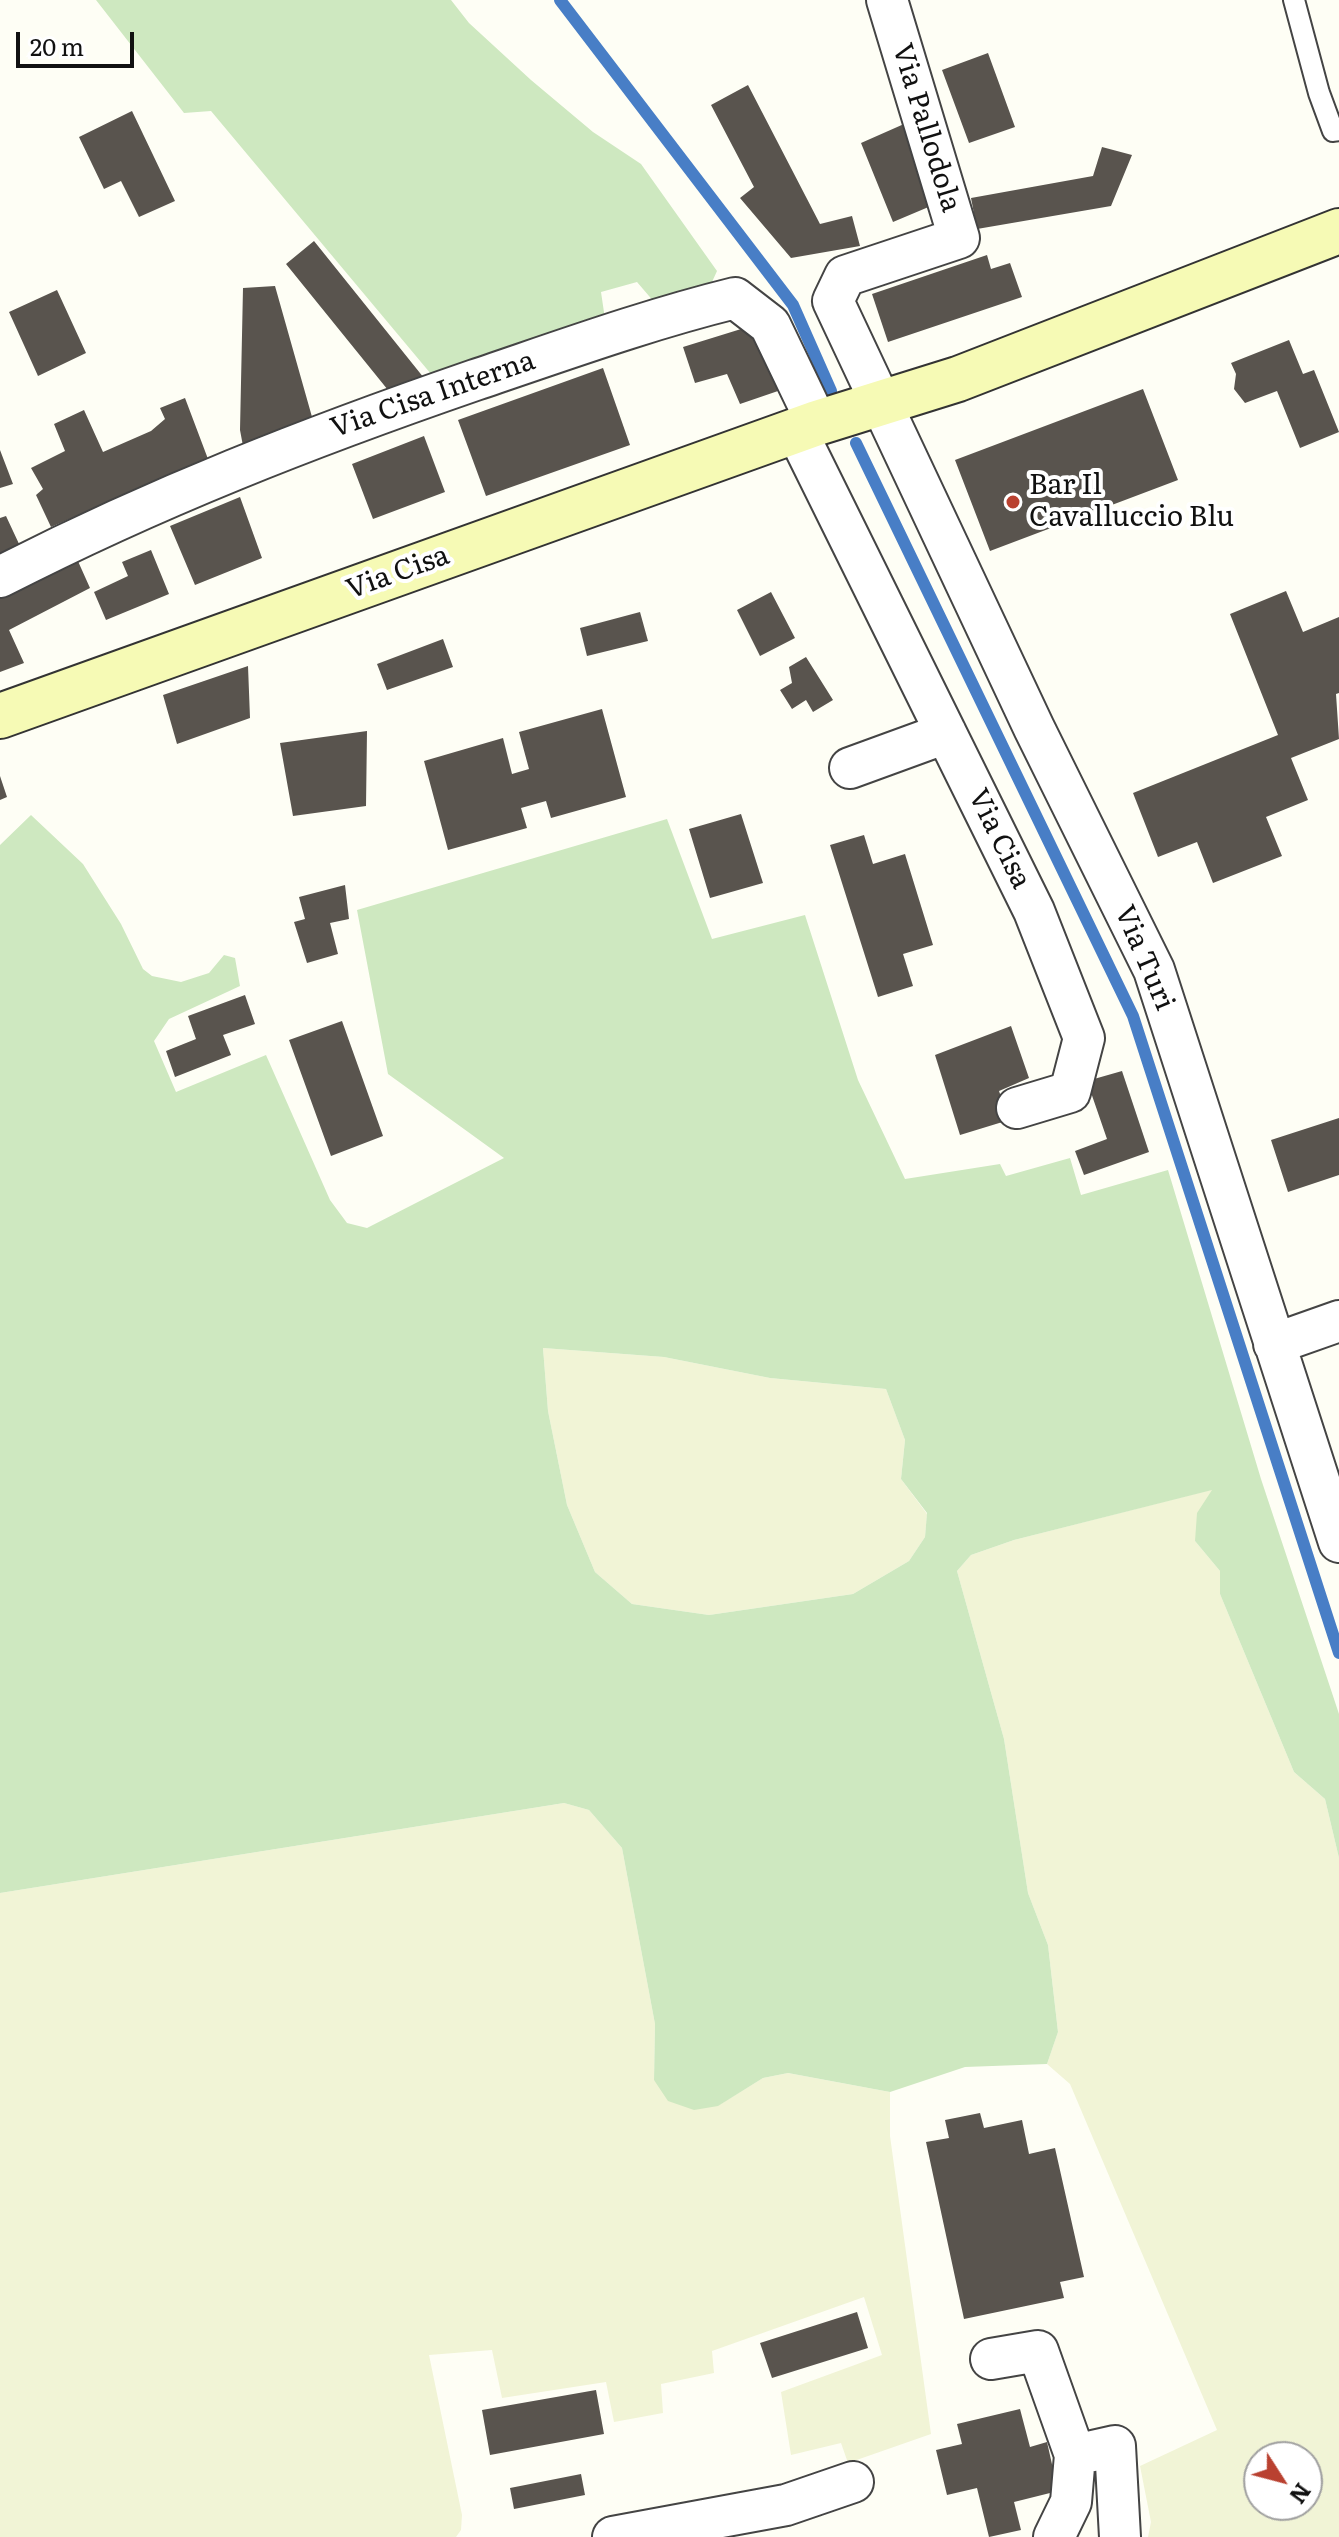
<!DOCTYPE html>
<html>
<head>
<meta charset="utf-8">
<style>
  body { margin:0 }
  #map { position:relative; width:1339px; height:2537px; overflow:hidden; background:#fefef5; font-family:Literata,serif }
  canvas { display:block }
  .north { position:absolute; left:1243px; top:2441px; width:80px; height:80px; box-sizing:border-box; background:#fff; border:2px solid #a0a0a0; border-radius:50%; rotate:126deg; font-size:22px; font-weight:700; line-height:32px; text-align:center; color:#111 }
  .north::after { content:''; display:block; margin:auto; width:28px; height:36px; background:#b94130; clip-path:polygon(50% 0,100% 100%,50% 72%,0 100%) }
  .scale { position:absolute; left:16px; top:32px; width:118px; height:36px; box-sizing:border-box; border:4px solid #111; border-top:0; padding-left:10px; font-size:24px; line-height:28px; white-space:nowrap; color:#111; -webkit-text-stroke:6px #fff; paint-order:stroke }
</style>
</head>
<body>
<div id="map">
<canvas width="1339" height="2537"></canvas>
<div class="north">N</div>
<div class="scale">20 m</div>
</div>
<script>
const context = document.querySelector('canvas').getContext('2d');
context.lineJoin = 'round';
function paint(path, color) {
  context.fillStyle = color;
  context.fill(path, 'evenodd');
}
function stroke(path, color, width, dash) {
  context.strokeStyle = color;
  context.lineWidth = width;
  context.lineCap = dash ? 'butt' : 'round';
  context.setLineDash(dash || []);
  context.stroke(path);
}
function write(font, color, halo, rows, align = 'center') {
  context.font = font + ' Literata,serif';
  context.lineWidth = 8;
  context.setLineDash([]);
  context.textBaseline = 'middle';
  context.strokeStyle = halo;
  context.fillStyle = color;
  for (const [text, x, y, turn = 0] of rows) {
    context.save();
    context.translate(x, y);
    context.rotate((+turn || 0) * Math.PI / 180);
    context.textAlign = isNaN(turn) ? turn : align;
    if (halo) context.strokeText(text, 0, 0);
    context.fillText(text, 0, 0);
    context.restore();
  }
}
const farmland = new Path2D(`
  M 543,1348 L 664,1357 L 770,1378 L 886,1389 L 905,1440 L 901,1479 L 927,1514 L 925,1537 L 909,1561 L 853,1594 L 709,1615 L 632,1604 L 595,1572 L 567,1505 L 548,1411 Z
  M 1214,1489 L 1195,1541 L 1220,1571 L 1220,1594 L 1294,1772 L 1325,1799 L 1339,1858 L 1339,2537 L 1148,2537 L 1151,2522 L 1140,2466 L 1217,2430 L 1070,2084 L 1047,2064 L 1058,2032 L 1048,1945 L 1028,1893 L 1004,1739 L 957,1571 L 971,1555 L 1014,1540 ZM 1259,2457 L 1307,2457 L 1307,2505 L 1259,2505 Z
  M 564,1803 L 589,1810 L 622,1848 L 655,2024 L 654,2080 L 717,2106 L 763,2078 L 788,2073 L 890,2092 L 890,2136 L 931,2434 L 848,2463 L 841,2443 L 791,2455 L 781,2392 L 882,2355 L 864,2297 L 712,2351 L 714,2373 L 661,2384 L 663,2413 L 614,2422 L 606,2382 L 502,2398 L 492,2350 L 429,2355 L 462,2515 L 461,2530 L 456,2537 L 0,2537 L 0,1893 Z`);
const green = new Path2D(`
  M 96,0 L 451,0 L 469,23 L 531,80 L 593,132 L 641,164 L 717,271 L 712,282 L 655,303 L 637,282 L 601,292 L 605,319 L 436,380 L 211,111 L 184,113 Z
  M 31,815 L 83,864 L 121,924 L 143,969 L 152,976 L 181,982 L 209,973 L 224,955 L 235,958 L 240,986 L 169,1019 L 154,1041 L 176,1092 L 266,1055 L 330,1200 L 347,1223 L 367,1228 L 504,1158 L 388,1074 L 357,910 L 667,819 L 712,939 L 805,915 L 858,1080 L 905,1179 L 1000,1164 L 1006,1176 L 1070,1158 L 1081,1195 L 1168,1170 L 1261,1479 L 1339,1714 L 1339,1858 L 1325,1799 L 1294,1772 L 1220,1594 L 1220,1571 L 1195,1541 L 1197,1513 L 1212,1490 L 1014,1540 L 971,1555 L 957,1571 L 1004,1739 L 1028,1893 L 1048,1945 L 1058,2032 L 1047,2064 L 965,2067 L 890,2092 L 788,2073 L 763,2078 L 718,2106 L 694,2110 L 668,2101 L 654,2080 L 655,2024 L 622,1848 L 589,1810 L 564,1803 L 0,1893 L 0,845 ZM 543,1348 L 664,1357 L 770,1378 L 886,1389 L 905,1440 L 901,1479 L 927,1513 L 925,1537 L 909,1561 L 853,1594 L 709,1615 L 632,1604 L 595,1572 L 567,1505 L 548,1411 Z`);
const stream = new Path2D(`
  M 560,0 L 793,305 L 831,391
  M 856,443 L 1133,1016 L 1339,1653`);
const building = new Path2D(`
  M 988,53 L 1015,127 L 969,143 L 942,70 Z
  M 748,85 L 820,224 L 852,216 L 860,246 L 791,258 L 740,198 L 754,187 L 711,105 Z
  M 132,111 L 175,201 L 139,217 L 121,181 L 104,189 L 79,137 Z
  M 904,124 L 938,203 L 893,222 L 861,143 Z
  M 1102,147 L 1132,155 L 1111,206 L 977,229 L 971,198 L 1093,176 Z
  M 314,241 L 428,383 L 392,395 L 286,264 Z
  M 987,255 L 991,269 L 1010,263 L 1022,297 L 888,342 L 872,294 Z
  M 275,286 L 314,424 L 243,446 L 240,430 L 243,288 Z
  M 57,290 L 86,353 L 38,376 L 9,312 Z
  M 754,325 L 778,391 L 740,404 L 727,374 L 695,383 L 683,347 Z
  M 1289,340 L 1303,374 L 1314,370 L 1339,432 L 1300,448 L 1277,391 L 1245,403 L 1234,389 L 1236,374 L 1231,363 Z
  M 603,368 L 630,445 L 486,496 L 458,420 Z
  M 1143,389 L 1178,480 L 990,551 L 955,460 Z
  M 185,398 L 208,459 L 51,527 L 36,495 L 43,489 L 31,468 L 65,451 L 54,424 L 84,410 L 103,452 L 151,431 L 165,419 L 160,408 Z
  M 424,436 L 445,492 L 373,519 L 352,464 Z
  M 0,450 L 13,484 L 0,488 Z
  M 240,497 L 262,558 L 195,585 L 170,526 Z
  M 6,516 L 20,546 L 0,556 L 0,518 Z
  M 151,550 L 169,594 L 106,620 L 94,592 L 128,576 L 122,562 Z
  M 77,559 L 90,588 L 9,630 L 24,663 L 0,672 L 0,598 Z
  M 1286,591 L 1303,632 L 1339,617 L 1339,693 L 1336,694 L 1339,739 L 1291,758 L 1308,800 L 1266,817 L 1282,856 L 1213,883 L 1197,842 L 1158,857 L 1133,793 L 1278,735 L 1230,614 Z
  M 771,592 L 795,638 L 760,656 L 737,610 Z
  M 640,612 L 648,641 L 587,656 L 580,628 Z
  M 443,639 L 453,667 L 387,690 L 377,664 Z
  M 806,657 L 833,700 L 813,712 L 806,700 L 792,709 L 780,690 L 792,683 L 789,667 Z
  M 248,666 L 250,718 L 177,744 L 163,695 Z
  M 602,709 L 626,797 L 551,818 L 546,801 L 521,808 L 527,828 L 448,850 L 424,761 L 503,738 L 512,774 L 529,769 L 519,732 Z
  M 367,731 L 366,806 L 293,816 L 280,743 Z
  M 0,776 L 7,797 L 0,800 Z
  M 741,814 L 763,883 L 710,898 L 689,829 Z
  M 864,835 L 873,864 L 905,854 L 933,945 L 903,954 L 913,986 L 878,997 L 830,845 Z
  M 345,885 L 349,919 L 330,923 L 338,954 L 307,963 L 294,922 L 305,919 L 299,897 Z
  M 245,995 L 255,1024 L 223,1035 L 231,1055 L 175,1077 L 166,1051 L 196,1039 L 188,1016 Z
  M 342,1021 L 383,1136 L 331,1156 L 289,1040 Z
  M 1011,1026 L 1029,1078 L 999,1091 L 1009,1120 L 960,1135 L 935,1055 Z
  M 1122,1071 L 1149,1152 L 1084,1175 L 1075,1151 L 1107,1139 L 1087,1081 Z
  M 1339,1118 L 1339,1175 L 1288,1192 L 1271,1140 Z
  M 980,2113 L 984,2128 L 1022,2120 L 1029,2154 L 1055,2148 L 1084,2277 L 1060,2282 L 1064,2298 L 964,2319 L 926,2142 L 949,2138 L 945,2120 Z
  M 857,2312 L 868,2348 L 772,2378 L 760,2343 Z
  M 596,2390 L 604,2434 L 490,2455 L 482,2410 Z
  M 1020,2409 L 1030,2447 L 1047,2442 L 1058,2491 L 1014,2502 L 1021,2530 L 989,2537 L 977,2488 L 947,2495 L 936,2450 L 962,2444 L 957,2424 Z
  M 581,2474 L 585,2495 L 514,2509 L 510,2488 Z`);
const lane = new Path2D(`
  M 1294,0 L 1319,93 L 1333,131 L 1339,130`);
const street = new Path2D(`
  M 887,0 L 959,238 L 845,276 L 833,301 L 1034,728 L 1154,970 L 1339,1542
  M 796,430 L 1034,911 L 1084,1038 L 1070,1092 L 1017,1108
  M 0,577 C 156,497 310,437 475,380 C 561,351 646,320 735,298 L 770,325 L 817,423
  M 850,768 L 946,733
  M 1274,1344 L 1339,1321
  M 991,2359 L 1038,2351 L 1075,2455 L 1115,2446 L 1120,2537
  M 613,2537 L 786,2505 L 853,2482
  M 1054,2537 L 1071,2502 L 1075,2455`);
const secondary = new Path2D(`
  M 0,716 L 817,423 L 958,379 L 1339,231`);
const markers = [
  [1013,502,8,"#b94130"]
];
const streetNames = [
  ["Via Pallodola",926,128,73],
  ["Via Cisa Interna",433,395,-19],
  ["Via Cisa",398,573,-20],
  ["Via Cisa",999,839,64],
  ["Via Turi",1144,958,67]
];
const poiNames = [
  ["Bar Il",1029,486],
  ["Cavalluccio Blu",1029,518]
];
paint(farmland, '#f1f4d6');
paint(green, '#cee8c0');
stroke(stream, '#487ec6', 12);
paint(building, '#59544e');
stroke(lane, '#444', 24);
stroke(street, '#444', 44);
stroke(secondary, '#333', 48);
stroke(lane, '#fff', 20);
stroke(street, '#fff', 40);
stroke(secondary, '#f6fab5', 44);
for (const [x, y, r, color] of markers) {
  const dot = new Path2D();
  dot.arc(x, y, r, 0, 2 * Math.PI);
  context.fillStyle = color;
  context.fill(dot);
  stroke(dot, '#fff', 3);
}
write('28px', '#111', '#fff', streetNames);
write('28px', '#111', '#fff', poiNames, 'left');
</script>
</body>
</html>
